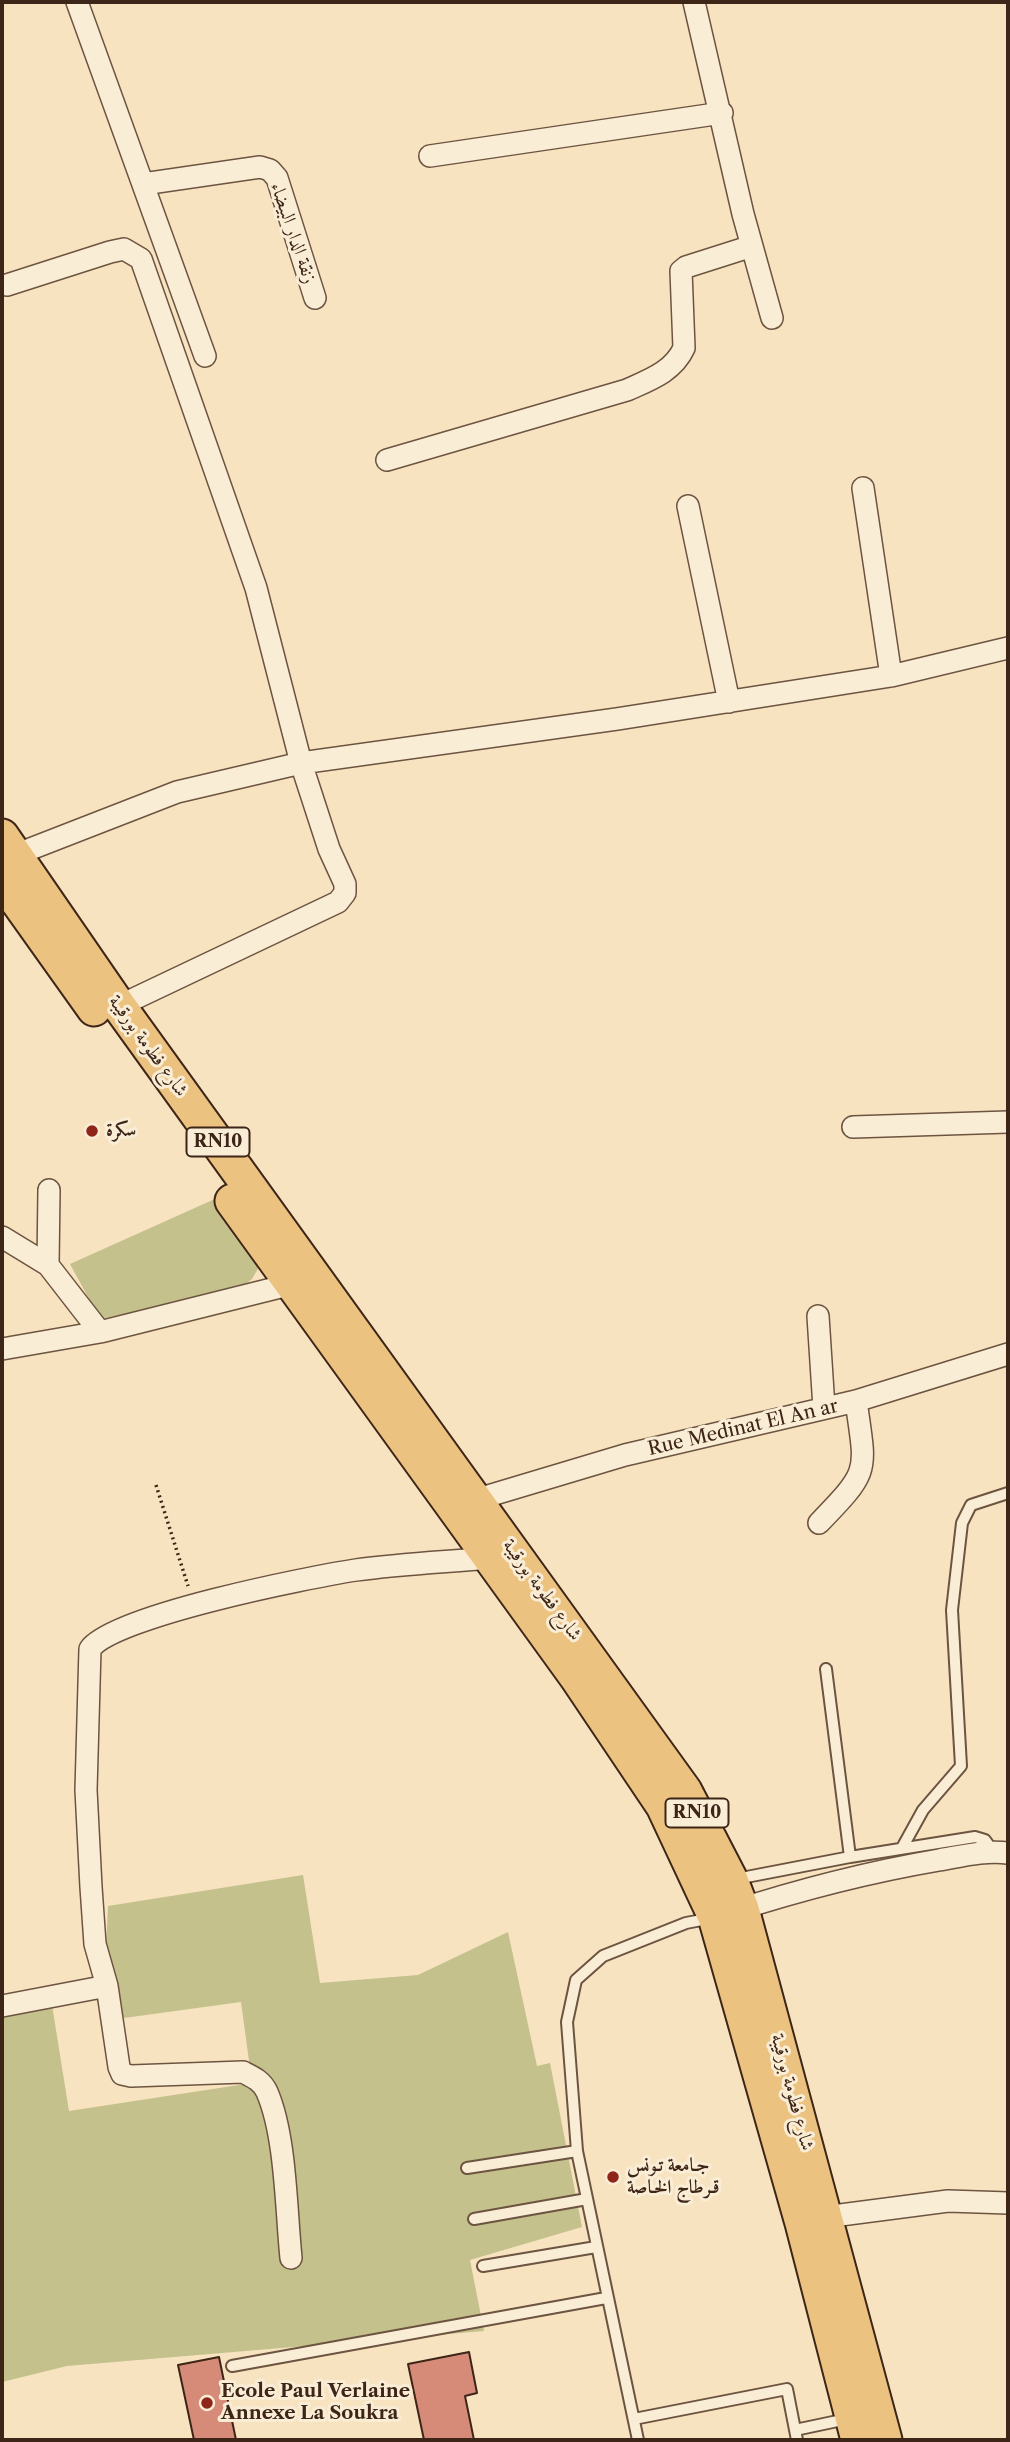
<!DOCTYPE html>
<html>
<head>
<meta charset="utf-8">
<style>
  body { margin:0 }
  #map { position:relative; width:1010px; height:2442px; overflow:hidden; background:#f8e3c0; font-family:"Libre Caslon Text",serif }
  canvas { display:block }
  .frame { position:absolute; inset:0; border:4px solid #3d2517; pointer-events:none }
</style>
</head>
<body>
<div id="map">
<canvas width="1010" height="2442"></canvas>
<div class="frame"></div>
</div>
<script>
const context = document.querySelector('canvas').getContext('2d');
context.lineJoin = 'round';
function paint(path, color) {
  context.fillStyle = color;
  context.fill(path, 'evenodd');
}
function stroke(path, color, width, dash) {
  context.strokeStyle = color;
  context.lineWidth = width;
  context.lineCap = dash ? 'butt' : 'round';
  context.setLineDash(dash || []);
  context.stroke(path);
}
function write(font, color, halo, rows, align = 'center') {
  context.font = font + ' "Libre Caslon Text",Amiri,serif';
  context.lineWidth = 6;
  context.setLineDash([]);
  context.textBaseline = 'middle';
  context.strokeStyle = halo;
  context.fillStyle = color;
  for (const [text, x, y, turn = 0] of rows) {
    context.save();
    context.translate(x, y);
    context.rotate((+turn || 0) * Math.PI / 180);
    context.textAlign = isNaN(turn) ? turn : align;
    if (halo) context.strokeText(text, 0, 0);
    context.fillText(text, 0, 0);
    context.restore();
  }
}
const green = new Path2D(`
  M 217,1198 L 262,1262 L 252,1279 L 239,1290 L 100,1319 L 70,1264 Z
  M 303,1875 L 320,1983 L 418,1975 L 508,1932 L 537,2066 L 550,2063 L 582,2227 L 470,2260 L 484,2331 L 67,2366 L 2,2382 L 2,2018 L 52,2005 L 69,2111 L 252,2083 L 241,2002 L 124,2018 L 105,1973 L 108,1906 Z`);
const building = new Path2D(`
  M 469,2352 L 477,2393 L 465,2396 L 474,2440 L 424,2440 L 408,2364 Z
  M 219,2357 L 236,2440 L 194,2440 L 178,2365 Z`);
const path = new Path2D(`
  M 156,1485 L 188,1586`);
const service = new Path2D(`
  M 826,1669 L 850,1857 L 975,1837 L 985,1840 L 993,1851
  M 902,1848 L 923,1810 L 961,1766 L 952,1610 L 962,1523 L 971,1505 L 1008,1493
  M 736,1879 L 850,1857
  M 467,2168 L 577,2151
  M 474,2219 L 587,2199
  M 483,2266 L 596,2247
  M 232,2366 L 606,2298
  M 634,2419 L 787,2389 L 797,2440
  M 795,2430 L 847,2419
  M 638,2440 L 577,2151 L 567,2022 L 576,1980 L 603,1956 L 686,1923 L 712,1918`);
const minor = new Path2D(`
  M 77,2 L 205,356
  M 694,2 L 743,214 L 772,318
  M 430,156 L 722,113
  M 143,184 L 260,167 L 270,170 L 277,178 L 315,298
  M 7,285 L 110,252 L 124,249 L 141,259 L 256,588 L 301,763 L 329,849 L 345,884 L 345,893 L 338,902 L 119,1006
  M 387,460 L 627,390 C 649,380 673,372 684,348 L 681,271 L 686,267 L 752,246
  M 863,488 L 891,676
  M 688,506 L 729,702
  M 15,855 L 177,792 L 301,763 L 617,719 L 891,676 L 1008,648
  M 853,1127 L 1008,1122
  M 49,1190 L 48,1265 L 100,1332
  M 2,1237 L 48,1265
  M 818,1316 L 824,1408
  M 2,1349 L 100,1332 L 300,1282
  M 478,1499 L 625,1455 L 856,1401 L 1008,1354
  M 819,1523 C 871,1469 866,1473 856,1401
  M 731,1912 C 799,1890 869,1872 939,1860 C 962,1856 985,1850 1008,1853
  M 2,2006 L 107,1986
  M 825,2217 L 948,2201 L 1008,2203
  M 291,2258 C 286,2209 286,2136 267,2092 C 262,2081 253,2077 243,2072 L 131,2076 L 122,2074 L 119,2067 L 107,1986 L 95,1944 L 91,1887 L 86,1790 L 90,1649 C 113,1616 310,1577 356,1570 C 400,1564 445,1562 490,1558`);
const primary = new Path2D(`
  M 2,836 L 119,1006 L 685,1791 L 731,1880 L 742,1909 L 885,2440
  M 2,880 L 94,1009
  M 232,1201 L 577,1678 L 663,1806 L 715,1917 L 802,2223 L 858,2440`);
const markers = [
  [92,1131,7,"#8f2418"],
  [613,2177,7,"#8f2418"],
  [207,2403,7,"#8f2418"]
];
const shields = [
  [218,1142,63],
  [697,1813,63]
];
const shieldNames = [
  ["RN10",218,1142],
  ["RN10",697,1813]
];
const streetNames = [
  ["زنقة الدار البيضاء",293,233,71],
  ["شارع فطومة بورقيبة",148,1046,54],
  ["Rue Medinat El An ar",743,1428,-13],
  ["شارع فطومة بورقيبة",542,1590,54],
  ["شارع فطومة بورقيبة",792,2092,75]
];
const poiNames = [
  ["سكرة",106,1131],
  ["جـامعة تـونس",627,2166],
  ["قـرطاج الخـاصة",627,2188],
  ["Ecole Paul Verlaine",221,2392],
  ["Annexe La Soukra",221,2414]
];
paint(green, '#c4c18d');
paint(building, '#d58b78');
stroke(building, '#3d2517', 2);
stroke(service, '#6c5441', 14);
stroke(minor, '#6c5441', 24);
stroke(primary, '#3d2517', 37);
stroke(path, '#3d2517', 3.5, [2, 3.5]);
stroke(service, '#faedd6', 10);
stroke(minor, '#faedd6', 21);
stroke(primary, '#ecc280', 33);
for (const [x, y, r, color] of markers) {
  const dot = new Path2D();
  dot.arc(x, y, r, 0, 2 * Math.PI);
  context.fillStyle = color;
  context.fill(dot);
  stroke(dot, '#faedd6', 2.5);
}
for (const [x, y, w] of shields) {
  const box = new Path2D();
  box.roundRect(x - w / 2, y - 14.5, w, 29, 5);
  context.fillStyle = '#faedd6';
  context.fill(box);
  stroke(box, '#3d2517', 2);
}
write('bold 18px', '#3d2517', null, shieldNames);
write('19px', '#3d2517', '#faedd6', streetNames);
write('bold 19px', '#3d2517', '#faedd6', poiNames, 'left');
</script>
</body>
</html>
